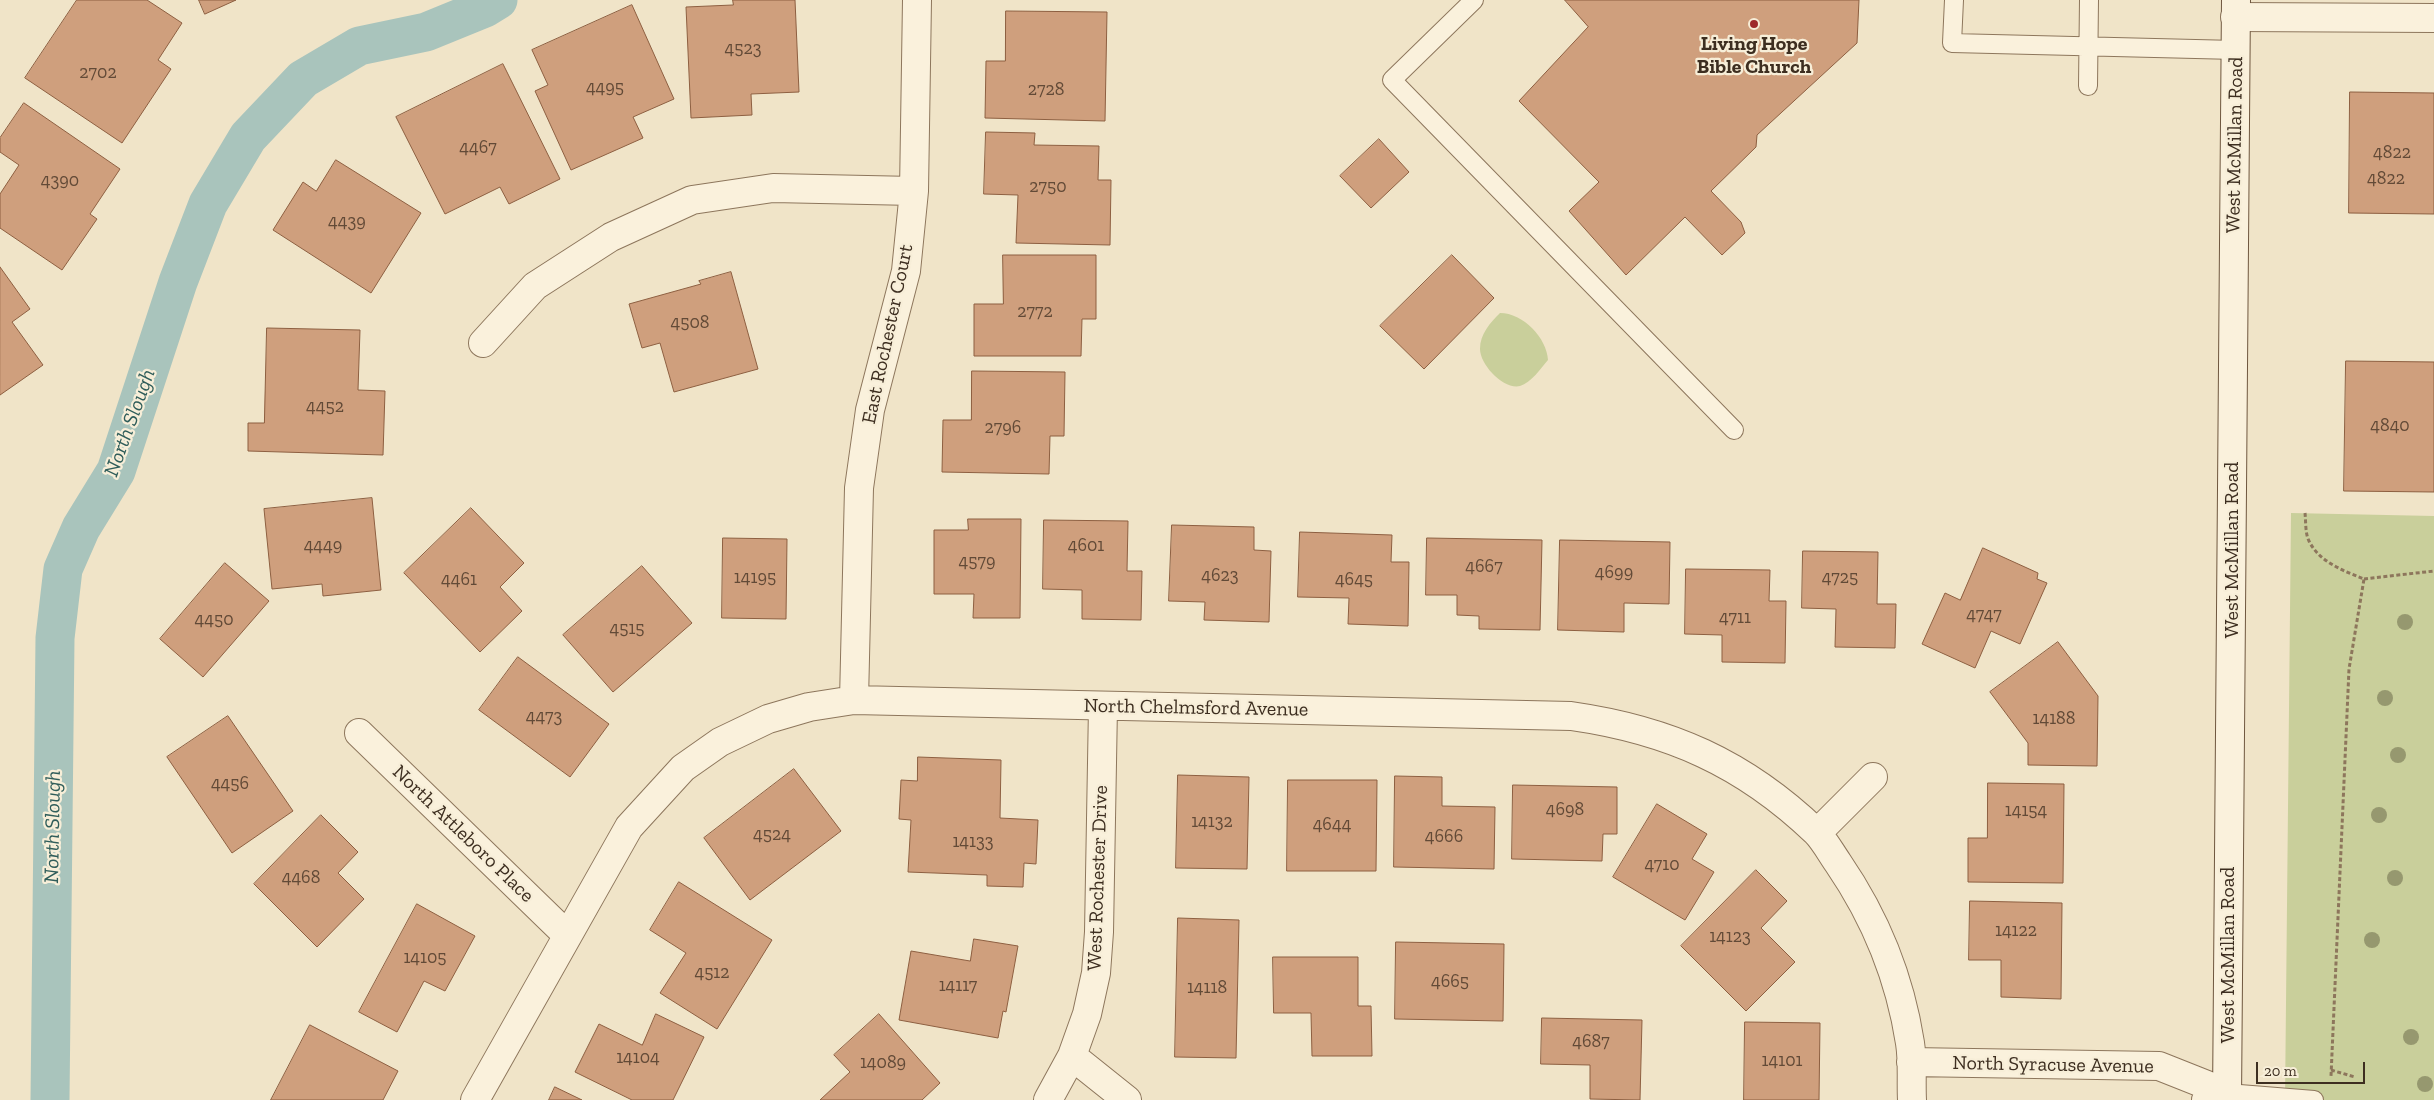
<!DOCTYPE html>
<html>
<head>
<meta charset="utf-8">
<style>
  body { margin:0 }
  #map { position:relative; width:2434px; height:1100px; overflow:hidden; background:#f0e4c8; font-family:"Zilla Slab",serif }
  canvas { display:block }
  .scale { position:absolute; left:2256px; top:1062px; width:109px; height:22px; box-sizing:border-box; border:2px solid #3d2e20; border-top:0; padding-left:6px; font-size:15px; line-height:18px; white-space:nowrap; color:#3d2e20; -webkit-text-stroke:4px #f7eed8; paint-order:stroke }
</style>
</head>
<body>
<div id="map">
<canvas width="2434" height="1100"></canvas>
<div class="scale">20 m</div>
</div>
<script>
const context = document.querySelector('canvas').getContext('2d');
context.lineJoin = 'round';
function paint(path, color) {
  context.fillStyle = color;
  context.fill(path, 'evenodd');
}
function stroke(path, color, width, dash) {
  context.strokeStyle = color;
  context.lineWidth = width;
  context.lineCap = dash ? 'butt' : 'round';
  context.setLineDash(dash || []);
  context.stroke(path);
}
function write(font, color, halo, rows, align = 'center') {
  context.font = font + ' "Zilla Slab",serif';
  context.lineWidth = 4.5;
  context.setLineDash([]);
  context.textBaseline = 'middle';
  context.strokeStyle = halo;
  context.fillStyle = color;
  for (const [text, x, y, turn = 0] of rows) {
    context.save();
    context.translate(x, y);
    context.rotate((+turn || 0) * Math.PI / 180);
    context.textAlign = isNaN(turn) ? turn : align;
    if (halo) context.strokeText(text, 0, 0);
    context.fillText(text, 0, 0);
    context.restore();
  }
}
const green = new Path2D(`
  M 1500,313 C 1523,313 1547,338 1548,360 C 1541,368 1531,383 1520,386 C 1504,390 1480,365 1480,349 C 1480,334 1490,323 1500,313 Z
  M 2291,513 L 2434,516 L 2434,1100 L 2285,1100 Z`);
const canal = new Path2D(`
  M 50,1100 L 55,638 L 63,569 L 81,528 L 116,471 L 178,282 L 208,204 L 248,137 L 303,79 L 359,46 L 426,32 L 485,8 L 498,0`);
const building = new Path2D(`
  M 77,0 L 147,0 L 182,23 L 158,60 L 171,69 L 122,143 L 25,78 Z
  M 199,0 L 236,0 L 205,14 Z
  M 733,0 L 795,0 L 799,92 L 751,94 L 752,115 L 691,118 L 686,7 L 733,5 Z
  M 1565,0 L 1859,0 L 1857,43 L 1757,135 L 1756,147 L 1711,191 L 1741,222 L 1745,233 L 1722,255 L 1685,217 L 1626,275 L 1569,211 L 1599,182 L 1519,101 L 1588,27 Z
  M 632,5 L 674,99 L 633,117 L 643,138 L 571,170 L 535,91 L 548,85 L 532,50 Z
  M 1006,11 L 1107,12 L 1105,121 L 985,118 L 986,61 L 1005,61 Z
  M 503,64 L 560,179 L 509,204 L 500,187 L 445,214 L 396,117 Z
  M 2350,92 L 2434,93 L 2434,214 L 2349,213 Z
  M 24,103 L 120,169 L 90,214 L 97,219 L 62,270 L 0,228 L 0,194 L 19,165 L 0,152 L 0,138 Z
  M 986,132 L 1035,133 L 1034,145 L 1099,146 L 1098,180 L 1111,180 L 1110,245 L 1016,243 L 1018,195 L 984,194 Z
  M 1379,139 L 1409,172 L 1371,208 L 1340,176 Z
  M 336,160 L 421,213 L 371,293 L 273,230 L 303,182 L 316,191 Z
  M 1003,255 L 1096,255 L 1096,319 L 1082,319 L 1081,356 L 974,356 L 974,304 L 1003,304 Z
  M 1452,255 L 1494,298 L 1424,369 L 1380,326 Z
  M 0,267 L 30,309 L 12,322 L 43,365 L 0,395 Z
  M 731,272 L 758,369 L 674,392 L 660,343 L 642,348 L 629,304 L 701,284 L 699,281 Z
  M 267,328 L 360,330 L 358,390 L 385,391 L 383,455 L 248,451 L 248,423 L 264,423 Z
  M 2346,361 L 2434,362 L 2434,492 L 2344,491 Z
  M 972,371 L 1065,372 L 1064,436 L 1050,436 L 1049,474 L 942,472 L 943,420 L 971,420 Z
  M 372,498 L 381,590 L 323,596 L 322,584 L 272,589 L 264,509 Z
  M 471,508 L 524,563 L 500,587 L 522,611 L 480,652 L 404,573 Z
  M 968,519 L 1021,519 L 1020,618 L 973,618 L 974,594 L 934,594 L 934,530 L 968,530 Z
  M 1044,520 L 1128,521 L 1127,571 L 1142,571 L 1141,620 L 1082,619 L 1082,590 L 1043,589 Z
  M 1172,525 L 1254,527 L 1254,550 L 1271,551 L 1269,622 L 1204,620 L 1205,602 L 1169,601 Z
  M 1300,532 L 1392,535 L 1391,562 L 1409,562 L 1408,626 L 1348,624 L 1349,598 L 1298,597 Z
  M 723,538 L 787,539 L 786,619 L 722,618 Z
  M 1427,538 L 1542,540 L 1540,630 L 1479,629 L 1479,616 L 1457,615 L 1457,595 L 1426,595 Z
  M 1560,540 L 1670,542 L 1669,604 L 1624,603 L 1624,632 L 1558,630 Z
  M 1983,548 L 2038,573 L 2037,579 L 2047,583 L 2020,644 L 1991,631 L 1975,668 L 1922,644 L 1945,593 L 1960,600 Z
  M 1803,551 L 1878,552 L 1877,604 L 1896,604 L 1895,648 L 1835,647 L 1836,609 L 1802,608 Z
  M 225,563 L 269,601 L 203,677 L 160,639 Z
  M 642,566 L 692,623 L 613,692 L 563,635 Z
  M 1686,569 L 1770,570 L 1769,601 L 1786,601 L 1785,663 L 1722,662 L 1722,635 L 1685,634 Z
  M 2058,642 L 2098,696 L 2097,766 L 2028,765 L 2028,743 L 1990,692 Z
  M 518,657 L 609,724 L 570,777 L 479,710 Z
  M 228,716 L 293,811 L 232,853 L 167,757 Z
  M 918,757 L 1001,760 L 1000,818 L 1038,820 L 1036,864 L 1024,863 L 1023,887 L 987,886 L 987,875 L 908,872 L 911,820 L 899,819 L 901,780 L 917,781 Z
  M 794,769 L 841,831 L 750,900 L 704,838 Z
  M 1178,775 L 1249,777 L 1247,869 L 1176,868 Z
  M 1395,776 L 1442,777 L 1442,806 L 1495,807 L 1494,869 L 1394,867 Z
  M 1288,780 L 1377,780 L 1376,871 L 1287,871 Z
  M 1988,783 L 2064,784 L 2063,883 L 1968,882 L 1968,838 L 1987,838 Z
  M 1513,785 L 1617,787 L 1617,834 L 1603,834 L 1602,861 L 1512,859 Z
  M 1657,804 L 1707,834 L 1692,859 L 1714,872 L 1685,920 L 1613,877 Z
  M 321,815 L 358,852 L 338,873 L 364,899 L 317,947 L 254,884 Z
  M 1756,870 L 1787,901 L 1761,928 L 1795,962 L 1746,1011 L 1681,946 Z
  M 679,882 L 772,940 L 717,1029 L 660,993 L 686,953 L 650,930 Z
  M 1970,901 L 2062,903 L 2061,999 L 2001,997 L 2001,960 L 1969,960 Z
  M 417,904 L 475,936 L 445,991 L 424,981 L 397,1032 L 359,1012 Z
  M 1178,918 L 1239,920 L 1236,1058 L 1175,1057 Z
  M 974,939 L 1018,946 L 1006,1012 L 1003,1011 L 998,1038 L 899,1020 L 911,951 L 970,961 Z
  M 1396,942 L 1504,944 L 1503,1021 L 1395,1019 Z
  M 1273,957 L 1358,957 L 1358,1006 L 1371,1006 L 1372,1056 L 1312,1056 L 1311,1013 L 1274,1013 Z
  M 656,1014 L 704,1037 L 673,1100 L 632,1100 L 575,1072 L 599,1024 L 642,1045 Z
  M 879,1014 L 940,1083 L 922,1100 L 820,1100 L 850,1072 L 834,1055 Z
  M 1542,1018 L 1642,1020 L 1640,1100 L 1590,1099 L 1590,1065 L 1541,1064 Z
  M 1745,1022 L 1820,1023 L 1819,1100 L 1744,1100 Z
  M 310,1025 L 398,1071 L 383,1100 L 271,1100 Z
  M 555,1087 L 582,1100 L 549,1100 Z`);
const path = new Path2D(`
  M 2305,513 C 2306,522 2305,533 2309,541 C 2319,562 2344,571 2364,579 L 2349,669 L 2331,1076
  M 2364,579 L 2434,571
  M 2331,1070 L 2355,1077`);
const service = new Path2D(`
  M 1474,0 L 1392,80 L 1734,430
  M 1954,0 L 1952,43 L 2236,50
  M 2088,86 L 2089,0
  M 2227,1093 L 2314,1100`);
const minor = new Path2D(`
  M 2235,17 L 2434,18
  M 483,343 L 535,286 L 611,237 L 692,200 L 773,188 L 914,191
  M 854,700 L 859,488 L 870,410 L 906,271 L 914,191 L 917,0
  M 359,733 L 567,935
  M 1817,833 L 1873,777
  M 1072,1056 L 1127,1100
  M 1911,1062 L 2159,1066 L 2227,1093 L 2206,1100
  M 475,1100 L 629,827 L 683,768 L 720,742 L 768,719 L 809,707 L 854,700 L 1571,716 C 1669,730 1744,763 1816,832 C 1824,840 1831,853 1838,863 C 1875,917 1900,978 1910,1043 C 1913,1062 1911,1081 1912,1100
  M 1048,1100 L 1072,1056 L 1087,1014 L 1096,973 L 1099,932 L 1103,706`);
const secondary = new Path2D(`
  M 2227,1100 L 2236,0`);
const trees = [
  [2405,622],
  [2385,698],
  [2398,755],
  [2379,815],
  [2395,878],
  [2372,940],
  [2411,1037],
  [2425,1084]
];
const markers = [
  [1754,24,5,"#9e2a2b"]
];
const numberNames = [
  ["4523",743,49],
  ["2702",98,73],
  ["4495",605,88],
  ["2728",1046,90],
  ["4467",478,148],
  ["4822",2392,153],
  ["4822",2386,179],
  ["4390",60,181],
  ["2750",1048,187],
  ["4439",347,222],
  ["2772",1035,312],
  ["4508",690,323],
  ["4452",325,407],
  ["4840",2390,426],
  ["2796",1003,428],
  ["4449",323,546],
  ["4601",1086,546],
  ["4579",977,562],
  ["4667",1484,567],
  ["4699",1614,573],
  ["4623",1220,576],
  ["14195",755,578],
  ["4725",1840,578],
  ["4461",459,580],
  ["4645",1354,580],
  ["4747",1984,615],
  ["4711",1735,618],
  ["4450",214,620],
  ["4515",627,629],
  ["4473",544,717],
  ["14188",2054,719],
  ["4456",230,784],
  ["4698",1565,810],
  ["14154",2026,811],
  ["14132",1212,822],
  ["4644",1332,825],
  ["4524",772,835],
  ["4666",1444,837],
  ["14133",973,842],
  ["4710",1662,865],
  ["4468",301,878],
  ["14122",2016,931],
  ["14123",1730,937],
  ["14105",425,958],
  ["4512",712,973],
  ["4665",1450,982],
  ["14117",958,986],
  ["14118",1207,988],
  ["4687",1591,1042],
  ["14104",638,1058],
  ["14101",1782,1061],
  ["14089",883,1063]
];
const poiNames = [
  ["Living Hope",1754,44],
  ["Bible Church",1754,67]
];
const streetNames = [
  ["West McMillan Road",2235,145,-89],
  ["East Rochester Court",888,334,-78],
  ["West McMillan Road",2232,550,-90],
  ["North Chelmsford Avenue",1196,708,1],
  ["North Attleboro Place",463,834,44],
  ["West Rochester Drive",1098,878,-88],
  ["West McMillan Road",2228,955,-90],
  ["North Syracuse Avenue",2053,1065,1]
];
const waterNames = [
  ["North Slough",130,423,-70],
  ["North Slough",53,827,-89]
];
paint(green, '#c9cf9b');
stroke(canal, '#a9c4bc', 39);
paint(building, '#cf9f7d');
stroke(building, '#8d5f41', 1);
stroke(service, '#8d765c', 20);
stroke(minor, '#8d765c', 30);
stroke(secondary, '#6f573f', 30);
stroke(path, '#8d765c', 3, [4, 2.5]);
stroke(service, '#faf1dc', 18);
stroke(minor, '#faf1dc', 28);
stroke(secondary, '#faf1dc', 28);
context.fillStyle = '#96986f';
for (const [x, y] of trees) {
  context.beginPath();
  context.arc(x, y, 8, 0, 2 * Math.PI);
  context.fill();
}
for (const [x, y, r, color] of markers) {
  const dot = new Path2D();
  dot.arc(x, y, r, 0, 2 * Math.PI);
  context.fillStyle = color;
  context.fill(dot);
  stroke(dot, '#f7eed8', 2);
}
write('18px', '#624a37', null, numberNames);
write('bold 20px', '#3d2e20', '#f7eed8', poiNames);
write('20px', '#3d2e20', '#f7eed8', streetNames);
write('italic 21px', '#2f5d5a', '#f7eed8', waterNames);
</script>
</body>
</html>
